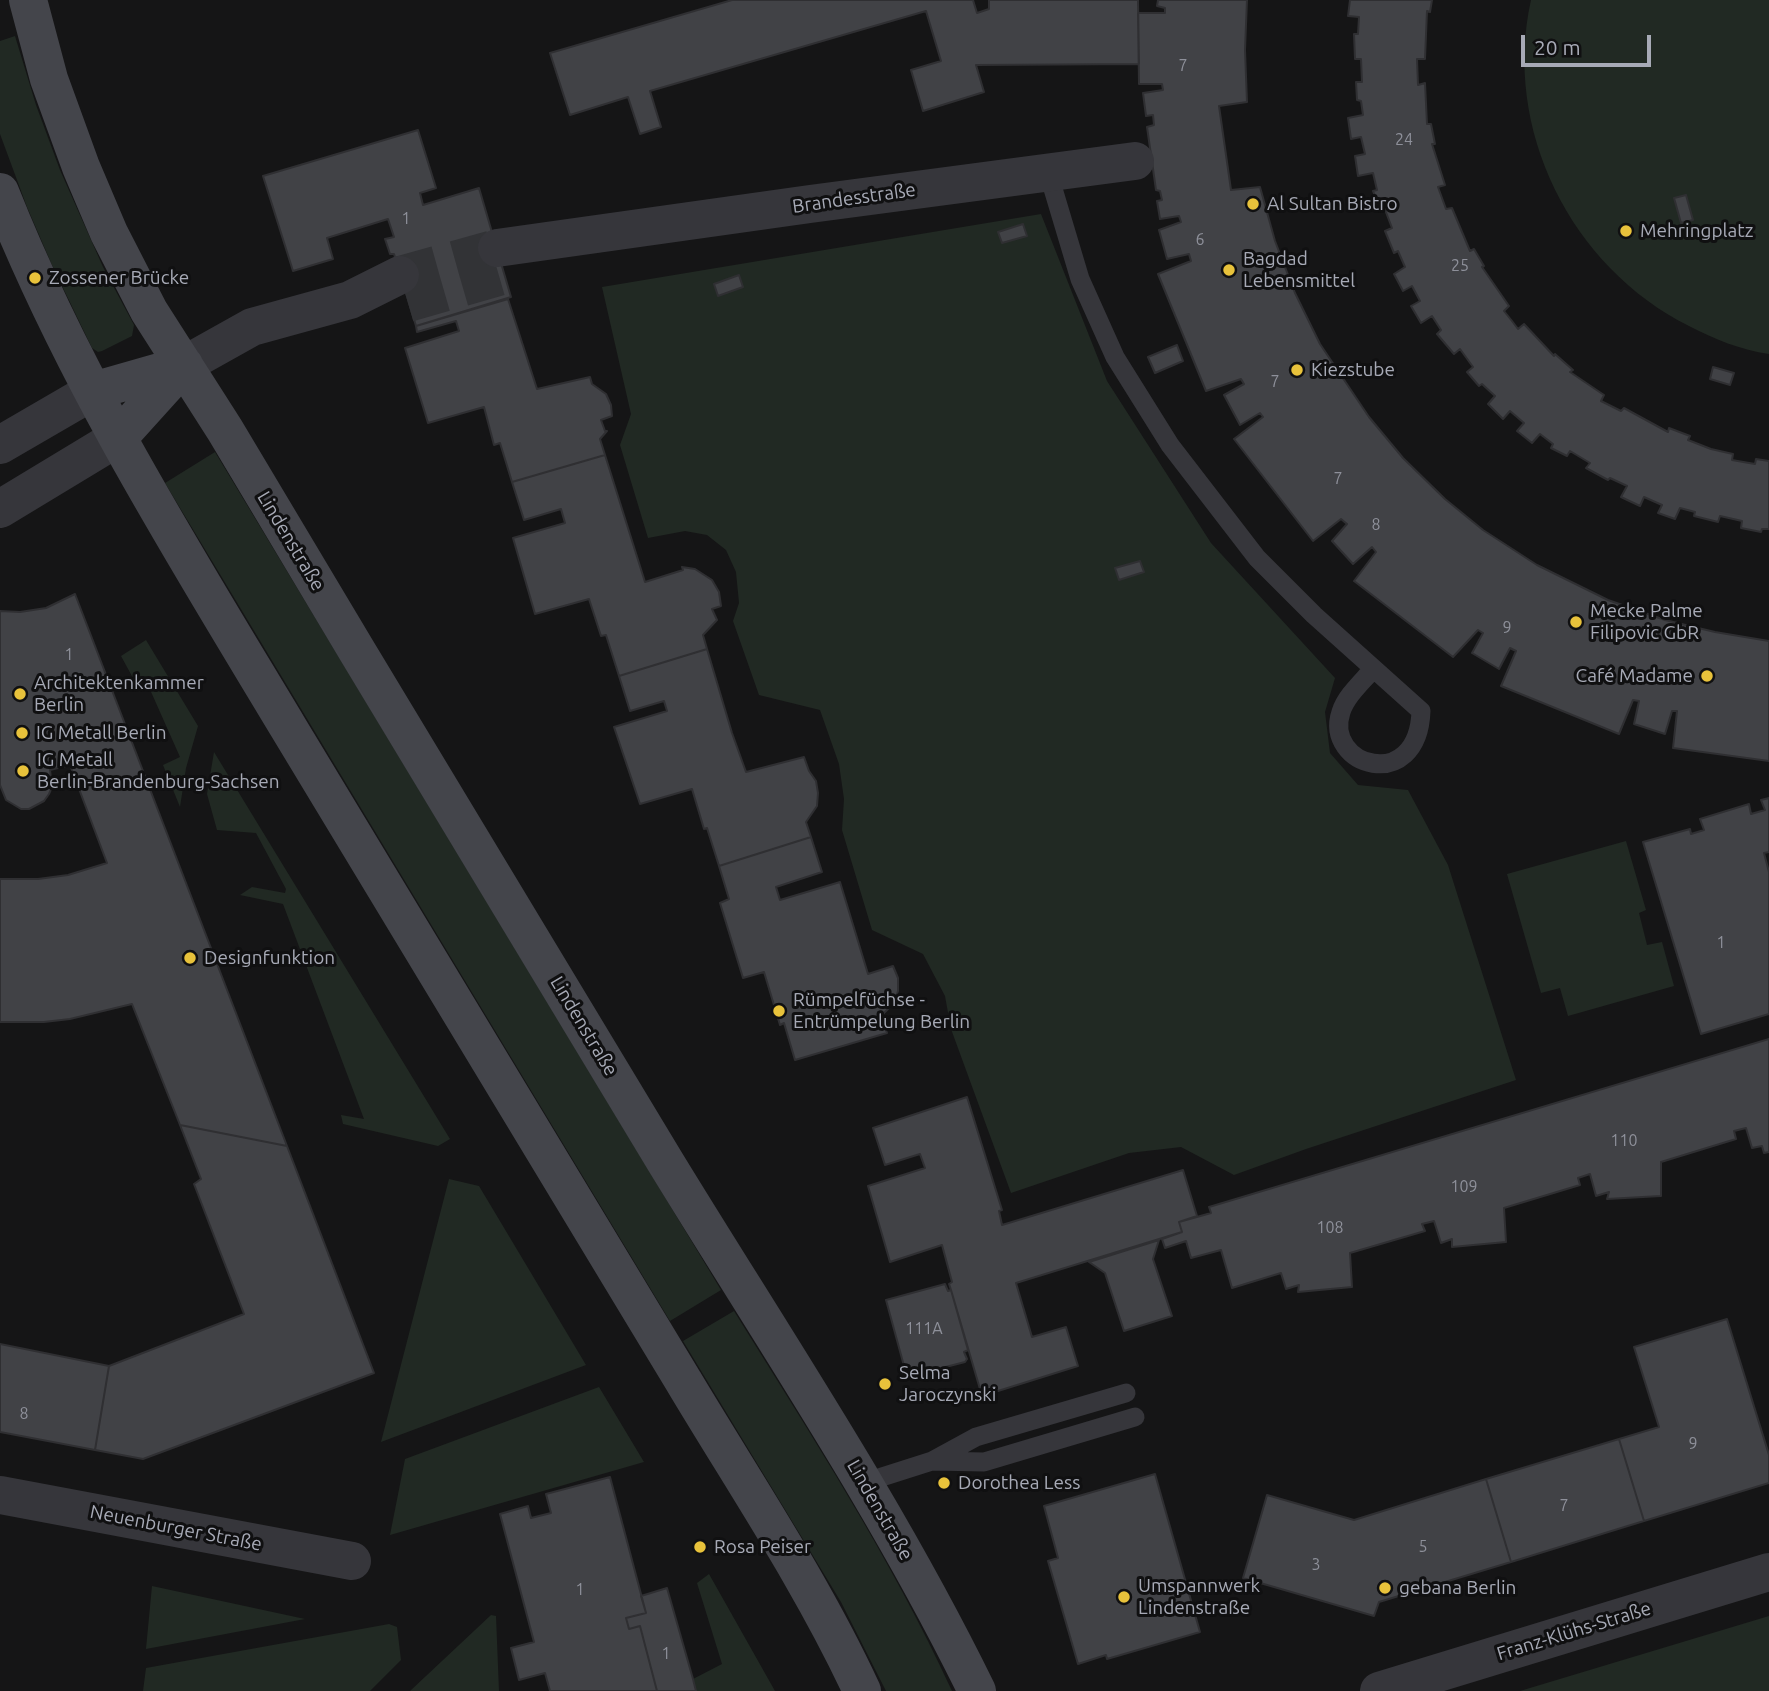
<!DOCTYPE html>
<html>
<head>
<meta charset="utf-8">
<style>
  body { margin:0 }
  #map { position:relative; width:1769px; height:1691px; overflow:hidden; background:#151516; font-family:Ubuntu,sans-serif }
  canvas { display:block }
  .scale { position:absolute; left:1521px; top:35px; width:130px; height:32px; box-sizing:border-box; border:4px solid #a7aab6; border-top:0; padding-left:9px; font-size:21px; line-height:24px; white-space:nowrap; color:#a7aab6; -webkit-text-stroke:5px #101011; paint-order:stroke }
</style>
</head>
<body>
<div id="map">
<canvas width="1769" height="1691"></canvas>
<div class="scale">20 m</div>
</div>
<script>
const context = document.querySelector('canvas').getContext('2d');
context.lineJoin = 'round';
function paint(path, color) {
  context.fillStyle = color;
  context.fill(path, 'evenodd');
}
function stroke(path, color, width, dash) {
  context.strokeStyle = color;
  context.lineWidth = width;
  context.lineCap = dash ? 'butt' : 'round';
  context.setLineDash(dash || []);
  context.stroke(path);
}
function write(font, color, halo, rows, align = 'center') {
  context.font = font + ' Ubuntu,sans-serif';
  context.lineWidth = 6;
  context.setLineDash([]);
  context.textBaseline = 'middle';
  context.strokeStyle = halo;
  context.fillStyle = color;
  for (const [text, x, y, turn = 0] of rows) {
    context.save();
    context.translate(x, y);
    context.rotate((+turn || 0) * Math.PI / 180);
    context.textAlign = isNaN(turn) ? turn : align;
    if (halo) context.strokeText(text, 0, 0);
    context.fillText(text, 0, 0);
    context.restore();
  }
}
const green = new Path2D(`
  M 1531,0 L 1769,0 L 1769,354 C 1741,350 1714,339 1689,326 C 1571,267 1502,129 1531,0 Z
  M 15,36 L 36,105 L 60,170 L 103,267 L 134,325 L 132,336 L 102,351 L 98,352 L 92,348 L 52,265 L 27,207 L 0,134 L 0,41 Z
  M 1041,214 L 1107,381 L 1211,543 L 1335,678 L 1325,712 L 1330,753 L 1358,785 L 1408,790 L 1448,865 L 1516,1080 L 1306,1149 L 1234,1175 L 1181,1147 L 1129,1153 L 1011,1193 L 951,1029 L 945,996 L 923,954 L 872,930 L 842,830 L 844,799 L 839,764 L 820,710 L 759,695 L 733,621 L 739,603 L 736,572 L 726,550 L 707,535 L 685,531 L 648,538 L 620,445 L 631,414 L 602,287 Z
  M 215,452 L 721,1290 L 670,1321 L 165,483 Z
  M 146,640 L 198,726 L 186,768 L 180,807 L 163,765 L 180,757 L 148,685 L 139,689 L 121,656 Z
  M 214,752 L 450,1139 L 438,1146 L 343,1124 L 341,1115 L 364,1119 L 283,904 L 240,895 L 252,887 L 285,893 L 286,889 L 256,833 L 217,830 L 207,794 Z
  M 1626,841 L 1646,910 L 1639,913 L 1647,945 L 1662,942 L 1674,986 L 1568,1016 L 1560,988 L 1541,993 L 1507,874 Z
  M 449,1179 L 479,1186 L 586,1365 L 381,1442 Z
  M 734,1311 C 811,1435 891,1558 952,1691 L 886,1691 L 841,1602 L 683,1341 Z
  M 599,1387 L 644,1462 L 390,1535 L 405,1459 Z
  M 709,1574 L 775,1691 L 696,1691 L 693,1679 L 722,1664 L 697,1583 Z
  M 152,1586 L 305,1619 L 146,1649 Z
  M 491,1615 L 496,1616 L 499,1691 L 410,1691 Z
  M 1769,1616 L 1769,1691 L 1520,1691 Z
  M 389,1624 L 397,1627 L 401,1660 L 370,1691 L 143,1691 L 146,1668 Z`);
const building = new Path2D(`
  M 732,0 L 973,0 L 977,13 L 989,9 L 989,0 L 1138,0 L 1139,64 L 976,65 L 984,92 L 923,111 L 911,70 L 941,61 L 926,11 L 650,91 L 661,127 L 640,134 L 628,97 L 570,115 L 550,53 Z
  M 1158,0 L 1247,0 L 1245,50 L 1247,102 L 1219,106 L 1231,190 L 1260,187 L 1275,241 L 1295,293 L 1320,344 L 1369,417 L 1403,458 L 1445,499 L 1483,530 L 1537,565 L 1608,600 L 1665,620 L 1715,632 L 1769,641 L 1769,761 L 1673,748 L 1677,711 L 1672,711 L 1665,734 L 1634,724 L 1639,701 L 1633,700 L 1619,734 L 1501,686 L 1516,651 L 1510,648 L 1499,669 L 1472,653 L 1483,633 L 1478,630 L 1453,657 L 1354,581 L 1376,552 L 1372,547 L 1353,564 L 1332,541 L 1347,524 L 1341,519 L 1313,541 L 1234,439 L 1263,417 L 1260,413 L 1240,425 L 1224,395 L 1244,384 L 1241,379 L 1206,391 L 1158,274 L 1191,261 L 1189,254 L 1167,259 L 1159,230 L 1181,222 L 1179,216 L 1160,219 L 1157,201 L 1162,200 L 1160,191 L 1156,190 L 1147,127 L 1154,125 L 1153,115 L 1146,116 L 1143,93 L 1163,90 L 1162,84 L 1139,84 L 1138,13 L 1165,13 L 1165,8 L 1157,6 Z
  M 1350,0 L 1432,0 L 1430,12 L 1427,11 L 1425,59 L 1417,59 L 1418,85 L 1425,83 L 1427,124 L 1431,124 L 1435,144 L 1432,144 L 1445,185 L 1438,187 L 1446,209 L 1452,208 L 1470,251 L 1474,249 L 1484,266 L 1482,267 L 1509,306 L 1504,311 L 1512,321 L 1518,329 L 1524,324 L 1554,356 L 1555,354 L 1573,370 L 1570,372 L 1604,395 L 1601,401 L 1621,411 L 1624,408 L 1668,432 L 1669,428 L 1690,436 L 1688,440 L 1711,449 L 1733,454 L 1732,460 L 1755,464 L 1756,459 L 1769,461 L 1769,529 L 1762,529 L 1761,532 L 1741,528 L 1742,521 L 1720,516 L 1718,522 L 1694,516 L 1695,512 L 1680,508 L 1675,519 L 1658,513 L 1662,505 L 1644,497 L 1640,506 L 1621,497 L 1627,486 L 1610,478 L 1608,480 L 1586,468 L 1590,463 L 1570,451 L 1567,456 L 1551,448 L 1553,444 L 1540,434 L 1532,443 L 1517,431 L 1524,423 L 1510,411 L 1503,419 L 1488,404 L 1495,396 L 1482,384 L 1479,386 L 1467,372 L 1473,367 L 1460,349 L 1454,354 L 1437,334 L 1441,330 L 1432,316 L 1421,323 L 1411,306 L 1420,301 L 1412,286 L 1403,291 L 1394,274 L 1405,267 L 1398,251 L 1394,253 L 1385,231 L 1392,228 L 1384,207 L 1380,208 L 1373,191 L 1377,190 L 1373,173 L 1358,176 L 1355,156 L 1365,154 L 1361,137 L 1351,139 L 1348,118 L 1363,115 L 1361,101 L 1357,100 L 1356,82 L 1362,82 L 1361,59 L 1355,59 L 1354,34 L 1358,34 L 1359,17 L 1348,16 Z
  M 418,130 L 436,188 L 420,193 L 423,205 L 479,188 L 511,297 L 416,326 L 394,254 L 390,254 L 385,239 L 394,237 L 388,219 L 327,238 L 333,259 L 293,271 L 263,176 Z
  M 1686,195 L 1693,220 L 1681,223 L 1674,198 Z
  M 1023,224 L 1027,236 L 1002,243 L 998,232 Z
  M 739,275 L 743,287 L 718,296 L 714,284 Z
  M 508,299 L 537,389 L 590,377 L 592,384 L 606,394 L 611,405 L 612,416 L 601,420 L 605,431 L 607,431 L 600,439 L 605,455 L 512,482 L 500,443 L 494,445 L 484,407 L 428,423 L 405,348 L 459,331 L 456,321 L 417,332 L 416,326 Z
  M 1177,345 L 1183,361 L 1155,373 L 1148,357 Z
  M 1713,367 L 1734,373 L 1730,385 L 1710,379 Z
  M 605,455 L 645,582 L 683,570 L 682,567 L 695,569 L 712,580 L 719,592 L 721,606 L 712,609 L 717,620 L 703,635 L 707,649 L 619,676 L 606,635 L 601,636 L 589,599 L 535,614 L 513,538 L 565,523 L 561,509 L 524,520 L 512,482 Z
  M 1140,561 L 1144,572 L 1119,580 L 1115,568 Z
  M 75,594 L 287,1146 L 180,1125 L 132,1004 L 70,1019 L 44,1022 L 0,1022 L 0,879 L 38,879 L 68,875 L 107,863 L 70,765 L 50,770 L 52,787 L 49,794 L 44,801 L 29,809 L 21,809 L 6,800 L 0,785 L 0,611 L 20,612 L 46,608 Z
  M 707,649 L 732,733 L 746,772 L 804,757 L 809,771 L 816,781 L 818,793 L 817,806 L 806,822 L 811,837 L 719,866 L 707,828 L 704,829 L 692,789 L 640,804 L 614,727 L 667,711 L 664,701 L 630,711 L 619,676 Z
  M 1769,798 L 1769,852 L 1764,853 L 1769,872 L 1769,1014 L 1701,1034 L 1643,842 L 1690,829 L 1691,834 L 1704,830 L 1700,819 L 1749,804 L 1751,814 L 1765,810 L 1761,800 Z
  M 811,837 L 822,872 L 776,887 L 780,900 L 840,882 L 868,974 L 893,966 L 898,978 L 898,991 L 894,1003 L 881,1016 L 887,1033 L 795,1060 L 784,1023 L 780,1025 L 764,972 L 743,978 L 720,903 L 729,899 L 719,866 Z
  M 1769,1039 L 1769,1152 L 1764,1153 L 1762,1146 L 1752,1148 L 1746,1128 L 1734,1131 L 1736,1139 L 1661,1162 L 1661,1196 L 1607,1199 L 1609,1192 L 1596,1196 L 1590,1174 L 1578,1178 L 1580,1185 L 1504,1208 L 1506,1242 L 1452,1247 L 1452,1239 L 1441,1243 L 1434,1221 L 1422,1224 L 1425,1231 L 1350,1253 L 1352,1287 L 1298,1292 L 1299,1285 L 1286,1289 L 1281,1273 L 1232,1288 L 1221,1250 L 1191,1258 L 1186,1241 L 1165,1248 L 1162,1239 L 1182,1232 L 1179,1222 L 1211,1213 L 1209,1207 Z
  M 967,1097 L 1002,1210 L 999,1211 L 1002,1225 L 1183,1170 L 1197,1216 L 1179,1222 L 1182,1232 L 1016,1283 L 1032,1337 L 1066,1327 L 1078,1366 L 982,1396 L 951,1290 L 949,1284 L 952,1282 L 942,1245 L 890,1262 L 868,1186 L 925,1168 L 920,1154 L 885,1165 L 873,1128 Z
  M 180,1125 L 287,1146 L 374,1373 L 143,1459 L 95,1450 L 109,1366 L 244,1314 L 194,1184 L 201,1179 Z
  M 1159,1240 L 1153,1259 L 1172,1316 L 1124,1331 L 1105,1273 L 1089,1262 Z
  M 945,1284 L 948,1291 L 951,1290 L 968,1350 L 964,1352 L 967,1359 L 965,1362 L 907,1377 L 886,1300 Z
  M 1727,1319 L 1769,1455 L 1769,1483 L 1644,1521 L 1619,1439 L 1659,1427 L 1634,1347 Z
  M 0,1344 L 109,1366 L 95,1450 L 0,1432 Z
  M 1619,1439 L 1644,1521 L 1511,1562 L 1486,1479 Z
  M 1155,1474 L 1200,1632 L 1107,1659 L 1106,1655 L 1078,1664 L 1048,1561 L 1058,1558 L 1044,1506 Z
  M 610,1477 L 646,1613 L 626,1618 L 629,1629 L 640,1626 L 657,1691 L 550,1691 L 545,1673 L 519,1680 L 511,1648 L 534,1642 L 500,1514 L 528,1506 L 531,1518 L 551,1513 L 546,1494 Z
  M 1486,1479 L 1511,1562 L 1379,1602 L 1374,1616 L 1243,1578 L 1267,1495 L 1354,1520 Z
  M 667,1588 L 693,1679 L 696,1691 L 657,1691 L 640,1626 L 629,1629 L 626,1618 L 646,1613 L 641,1596 Z`);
const minorTunnel = new Path2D(`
  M 400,275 L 497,248
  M 408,303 L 505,275`);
const service = new Path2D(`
  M 1048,172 L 1080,279 L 1115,357 L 1170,445 L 1257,558 L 1314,615 L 1421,711 C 1418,795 1323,766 1341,712 C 1346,696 1362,682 1373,669
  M 933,1461 L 984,1462 L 1135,1417
  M 863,1483 L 932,1461 L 976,1437 L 1126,1393`);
const minor = new Path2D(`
  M 497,248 L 810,204 L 1135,161
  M 184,365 L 252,327 L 350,300 L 400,275
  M 0,445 L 93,391
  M 0,509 L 119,437
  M 0,1495 L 352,1561
  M 1379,1691 L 1769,1572`);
const secondary = new Path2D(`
  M 28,0 L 49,79 L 81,167 L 109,233 L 149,311 L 225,430 C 371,675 518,920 666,1163 C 773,1338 887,1507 977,1691
  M 0,192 C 75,381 184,554 288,727 C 420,946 552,1164 684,1382 C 745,1484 812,1583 862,1691
  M 93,391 L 184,365
  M 119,437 L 184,365`);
const markers = [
  [1253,204,7,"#e8c23b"],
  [1626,231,7,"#e8c23b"],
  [1229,270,7,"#e8c23b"],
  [35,278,7,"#e8c23b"],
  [1297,370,7,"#e8c23b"],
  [1576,622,7,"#e8c23b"],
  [1707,676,7,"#e8c23b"],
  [20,694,7,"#e8c23b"],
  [22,733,7,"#e8c23b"],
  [23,771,7,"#e8c23b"],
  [190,958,7,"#e8c23b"],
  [779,1011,7,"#e8c23b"],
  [885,1384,7,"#e8c23b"],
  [944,1483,7,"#e8c23b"],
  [700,1547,7,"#e8c23b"],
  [1385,1588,7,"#e8c23b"],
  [1124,1597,7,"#e8c23b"]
];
const numberNames = [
  ["7",1183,66],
  ["24",1404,140],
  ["1",406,219],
  ["6",1200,240],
  ["25",1460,266],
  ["7",1275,382],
  ["7",1338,479],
  ["8",1376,525],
  ["9",1507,628],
  ["1",69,655],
  ["1",1721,943],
  ["110",1624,1141],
  ["109",1464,1187],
  ["108",1330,1228],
  ["111A",924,1329],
  ["8",24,1414],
  ["9",1693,1444],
  ["7",1564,1506],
  ["5",1423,1547],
  ["3",1316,1565],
  ["1",580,1590],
  ["1",666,1654]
];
const streetNames = [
  ["Brandesstraße",854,198,-8],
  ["Lindenstraße",291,541,59],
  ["Lindenstraße",584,1026,59],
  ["Lindenstraße",880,1510,60],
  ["Neuenburger Straße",176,1528,11],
  ["Franz-Klühs-Straße",1574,1631,-17]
];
const poiNames = [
  ["Al Sultan Bistro",1267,204],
  ["Mehringplatz",1640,231],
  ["Bagdad",1243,259],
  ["Lebensmittel",1243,281],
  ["Zossener Brücke",49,278],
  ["Kiezstube",1311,370],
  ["Mecke Palme",1590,611],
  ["Filipovic GbR",1590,633],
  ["Café Madame",1693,676,"right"],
  ["Architektenkammer",34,683],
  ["Berlin",34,705],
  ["IG Metall Berlin",36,733],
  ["IG Metall",37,760],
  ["Berlin-Brandenburg-Sachsen",37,782],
  ["Designfunktion",204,958],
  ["Rümpelfüchse -",793,1000],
  ["Entrümpelung Berlin",793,1022],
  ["Selma",899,1373],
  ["Jaroczynski",899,1395],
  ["Dorothea Less",958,1483],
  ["Rosa Peiser",714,1547],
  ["Umspannwerk",1138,1586],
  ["Lindenstraße",1138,1608],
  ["gebana Berlin",1399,1588]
];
paint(green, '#212923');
paint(building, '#414246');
stroke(building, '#2f2f32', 2);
stroke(minorTunnel, '#323336', 38, [38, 19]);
stroke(service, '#36363b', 19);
stroke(minor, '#36363b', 38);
stroke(secondary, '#44454b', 38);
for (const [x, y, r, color] of markers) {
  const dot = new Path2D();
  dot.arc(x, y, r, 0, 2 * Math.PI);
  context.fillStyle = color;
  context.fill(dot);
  stroke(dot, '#101011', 2.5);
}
write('16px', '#8e909a', null, numberNames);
write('19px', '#a7aab6', '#101011', streetNames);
write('19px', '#a7aab6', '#101011', poiNames, 'left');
</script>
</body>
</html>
